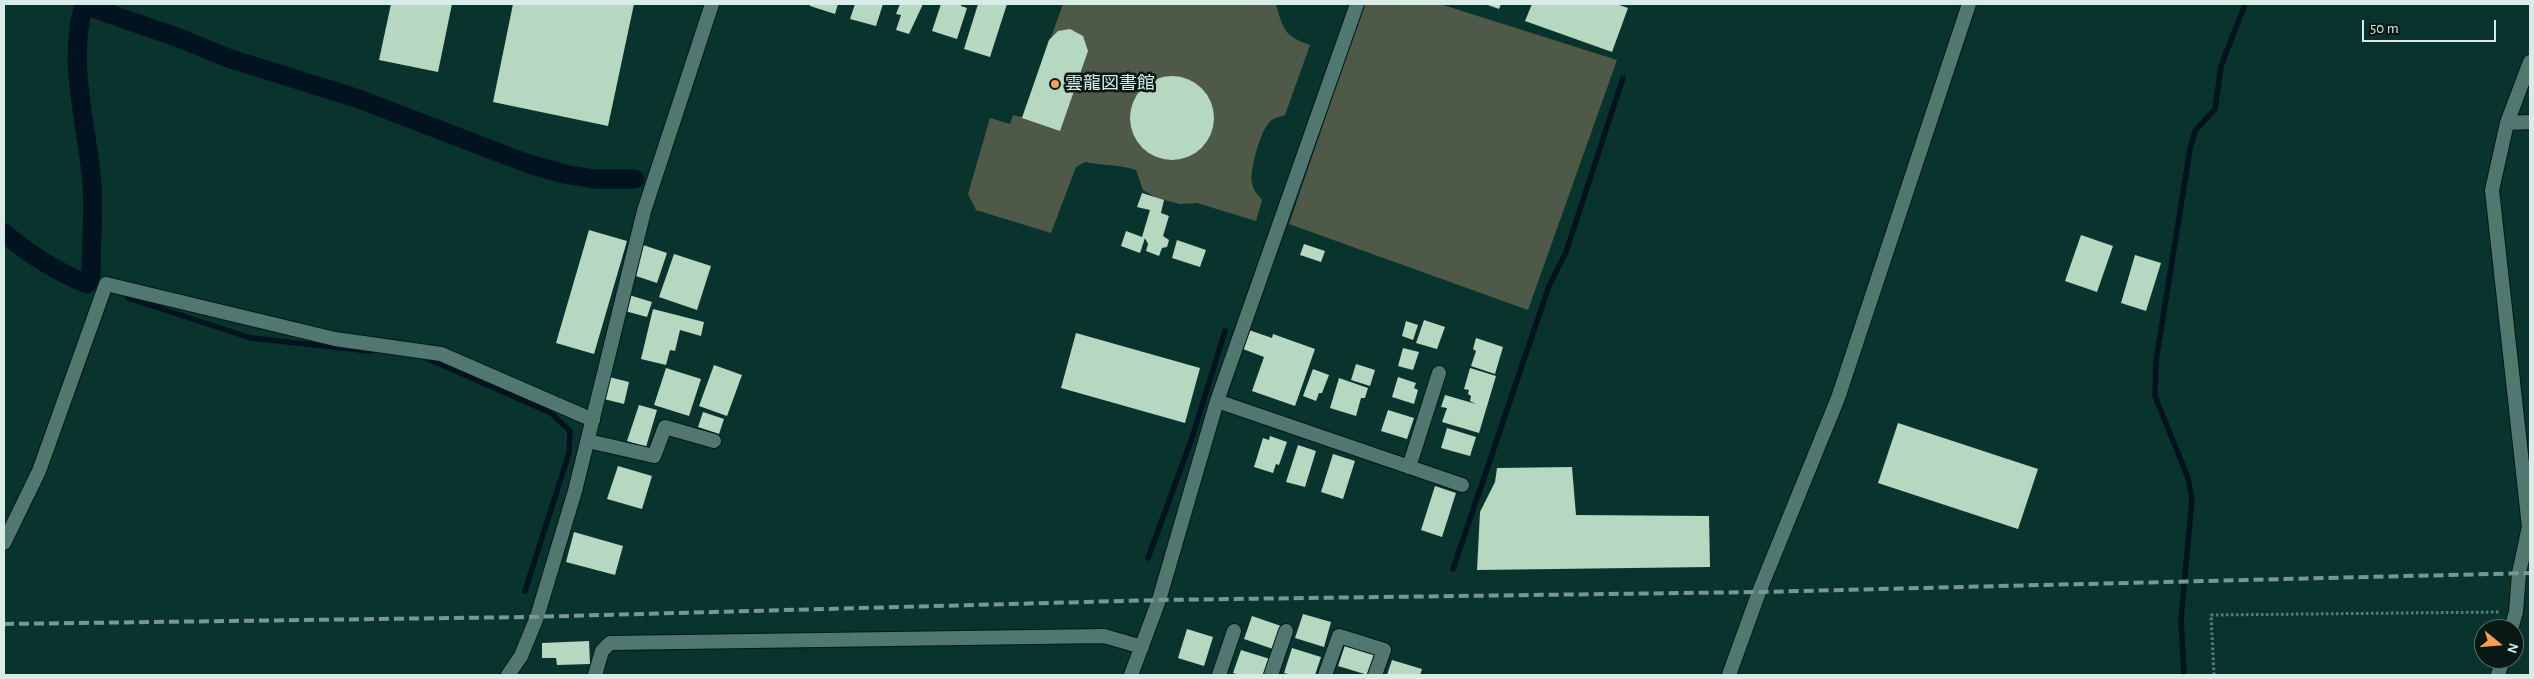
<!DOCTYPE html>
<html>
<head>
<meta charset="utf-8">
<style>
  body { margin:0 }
  #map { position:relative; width:2534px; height:679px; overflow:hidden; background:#09332d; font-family:"Alegreya Sans",sans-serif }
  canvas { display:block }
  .frame { position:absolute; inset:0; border:5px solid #d7ece7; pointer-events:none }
  .north { position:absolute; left:2474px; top:619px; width:50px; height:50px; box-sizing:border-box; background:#071815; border:1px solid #5a6d69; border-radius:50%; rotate:107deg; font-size:14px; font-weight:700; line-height:20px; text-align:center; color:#d7ece7 }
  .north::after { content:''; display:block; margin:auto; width:18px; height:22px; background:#fa9f4f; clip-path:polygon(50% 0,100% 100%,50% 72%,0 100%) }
  .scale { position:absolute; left:2362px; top:20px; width:134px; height:22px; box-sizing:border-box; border:2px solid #d7ece7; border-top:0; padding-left:6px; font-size:15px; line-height:18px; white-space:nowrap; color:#d7ece7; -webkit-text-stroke:4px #071815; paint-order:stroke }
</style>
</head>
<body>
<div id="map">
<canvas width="2534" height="679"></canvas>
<div class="frame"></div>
<div class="north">N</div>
<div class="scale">50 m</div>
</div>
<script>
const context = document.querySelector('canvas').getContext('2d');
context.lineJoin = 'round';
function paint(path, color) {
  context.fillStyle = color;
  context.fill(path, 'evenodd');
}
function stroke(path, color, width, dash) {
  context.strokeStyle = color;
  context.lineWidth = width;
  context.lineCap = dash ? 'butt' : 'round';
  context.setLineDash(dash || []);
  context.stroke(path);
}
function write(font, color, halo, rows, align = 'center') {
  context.font = font + ' "Alegreya Sans","Noto Sans JP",sans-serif';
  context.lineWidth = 5;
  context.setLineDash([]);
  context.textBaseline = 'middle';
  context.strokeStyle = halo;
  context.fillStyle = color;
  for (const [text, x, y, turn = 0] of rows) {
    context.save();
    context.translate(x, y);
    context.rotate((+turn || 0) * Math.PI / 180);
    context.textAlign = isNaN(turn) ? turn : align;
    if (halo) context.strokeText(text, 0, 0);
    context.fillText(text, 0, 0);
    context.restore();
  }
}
const green = new Path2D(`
  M 1063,4 L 1276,4 C 1283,29 1284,36 1310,45 L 1285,115 C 1279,117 1272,118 1268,124 C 1260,133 1249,172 1252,183 C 1253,190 1258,195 1262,200 L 1256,221 L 1197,203 L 1180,204 L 1156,198 L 1143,190 L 1136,170 C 1118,164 1102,166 1085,162 L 1076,167 L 1051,233 L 976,210 L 968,194 L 990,118 L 1010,124 L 1013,115 L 1022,117 Z
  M 1364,4 L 1440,4 L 1617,60 L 1528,310 L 1289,224 Z`);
const stream = new Path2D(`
  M 128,298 L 251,338 L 370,351
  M 424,357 L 551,413 L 570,431 L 569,453 L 525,591
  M 1148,558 L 1192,438 L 1225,331
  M 1453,569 L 1549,286 L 1566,252 L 1623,78
  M 2184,675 L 2181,619 L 2192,499 L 2188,478 L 2155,396 L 2156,361 L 2190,149 L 2195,131 L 2215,109 L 2221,66 L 2245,4`);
const canal = new Path2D(`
  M 4,233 C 30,255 55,271 87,284 L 91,275 C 91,245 94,213 92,183 C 87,125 67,62 84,5 L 179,38 L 228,58 L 359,99 L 526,163 L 564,174 L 594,179 L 635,179`);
const building = new Path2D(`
  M 391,4 L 452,4 L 438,72 L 379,60 Z
  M 513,4 L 634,4 L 608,126 L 493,102 Z
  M 810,4 L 838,4 L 835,14 L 810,6 Z
  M 855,4 L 883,4 L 876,26 L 850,19 Z
  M 900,4 L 923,4 L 909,34 L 896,30 L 901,15 L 896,14 Z
  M 941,4 L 961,4 L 961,6 L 967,8 L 957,39 L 932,31 Z
  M 978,4 L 1007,4 L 990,57 L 964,49 Z
  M 1485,4 L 1501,4 L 1499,9 Z
  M 1532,4 L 1616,4 L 1628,8 L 1612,52 L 1525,21 Z
  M 1070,29 L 1083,36 L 1088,51 L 1060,131 L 1022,118 L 1049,40 L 1058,31 Z
  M1130 118a42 42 0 1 1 84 0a42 42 0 1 1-84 0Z
  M 1142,193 L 1164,200 L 1161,213 L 1169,216 L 1163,236 L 1169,240 L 1167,247 L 1162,248 L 1159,256 L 1146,251 L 1148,244 L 1145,238 L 1140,253 L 1121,246 L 1126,231 L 1142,237 L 1150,210 L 1137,207 Z
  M 589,230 L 627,241 L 594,354 L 556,343 Z
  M 2081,235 L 2113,246 L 2097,292 L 2065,281 Z
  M 1177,240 L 1206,250 L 1200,267 L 1172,258 Z
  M 1304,244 L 1325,251 L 1321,262 L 1300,255 Z
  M 643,245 L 667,253 L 657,283 L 633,275 Z
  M 674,254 L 711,266 L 697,310 L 659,297 Z
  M 2135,255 L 2161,263 L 2146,311 L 2121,303 Z
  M 629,295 L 652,302 L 647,317 L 625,311 Z
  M 653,309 L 704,322 L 701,336 L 680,330 L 675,351 L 670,350 L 666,365 L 641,359 Z
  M 1424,320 L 1445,327 L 1437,349 L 1416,343 Z
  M 1406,321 L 1418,325 L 1413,340 L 1402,336 Z
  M 1249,330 L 1272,338 L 1273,334 L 1315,349 L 1295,406 L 1252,391 L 1264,357 L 1243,349 Z
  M 1076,333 L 1200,368 L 1185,423 L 1061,388 Z
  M 1476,338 L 1503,347 L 1495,374 L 1471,366 L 1476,351 L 1473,349 Z
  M 1403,348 L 1419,352 L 1413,370 L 1398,366 Z
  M 1356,364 L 1375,370 L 1370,386 L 1351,380 Z
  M 714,365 L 742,375 L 727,416 L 699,406 Z
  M 666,368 L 701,379 L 689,416 L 654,405 Z
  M 1470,368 L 1496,376 L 1479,433 L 1442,422 L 1447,408 L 1441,407 L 1445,395 L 1476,404 L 1470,401 L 1471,396 L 1468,394 L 1469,390 L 1464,389 Z
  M 1313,369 L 1329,375 L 1322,393 L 1319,393 L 1316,401 L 1303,396 Z
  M 609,377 L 629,382 L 624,404 L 604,399 Z
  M 1398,377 L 1416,383 L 1414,388 L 1418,390 L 1414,404 L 1392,397 Z
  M 1339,378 L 1368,388 L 1365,398 L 1361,398 L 1356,416 L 1330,408 Z
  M 639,405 L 657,410 L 646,447 L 627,441 Z
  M 1388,410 L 1414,418 L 1407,439 L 1381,431 Z
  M 703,412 L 724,419 L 719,434 L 698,427 Z
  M 1898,423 L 2038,469 L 2018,529 L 1878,483 Z
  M 1447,428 L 1476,437 L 1470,456 L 1441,448 Z
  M 1270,436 L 1287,442 L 1279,465 L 1276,464 L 1273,473 L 1254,467 L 1263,438 L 1269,440 Z
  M 1298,445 L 1316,451 L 1305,487 L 1286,482 Z
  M 1333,454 L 1355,461 L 1343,499 L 1321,492 Z
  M 618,466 L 652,476 L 642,509 L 607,499 Z
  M 1572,467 L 1576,515 L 1709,516 L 1710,567 L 1477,570 L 1480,512 L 1495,482 L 1497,468 Z
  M 1435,486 L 1456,493 L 1442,537 L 1421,530 Z
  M 574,532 L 623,546 L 615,575 L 566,562 Z
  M 1303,614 L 1331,622 L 1324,647 L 1295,638 Z
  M 1252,616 L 1281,626 L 1273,649 L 1244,639 Z
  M 1187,629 L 1213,637 L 1204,666 L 1178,658 Z
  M 589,641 L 590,664 L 557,665 L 556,658 L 542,658 L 542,643 Z
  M 1346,642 L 1375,652 L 1368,675 L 1338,666 Z
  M 1292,648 L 1321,657 L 1315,675 L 1292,675 L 1284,673 Z
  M 1241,650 L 1270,659 L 1264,675 L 1240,675 L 1233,673 Z
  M 1392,660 L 1422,669 L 1420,675 L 1387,675 Z`);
const path = new Path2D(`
  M 2214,675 L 2211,615 L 2500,612`);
const minor = new Path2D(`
  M 2507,123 L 2530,122
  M 1217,401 L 1462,485
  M 588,441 L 654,456 L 665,427 L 714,441
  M 1409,467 L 1439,373
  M 4,543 L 39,471 L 106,284 L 335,339 L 441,354 L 593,420
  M 2511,629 L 2516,612 L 2519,573 L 2529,527 L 2492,190 L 2507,123 L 2530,62
  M 508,675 L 521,656 L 537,617 L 575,491 L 644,211 L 712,4
  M 595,675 L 602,651 L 610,643 L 1104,636 L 1142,647
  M 1131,675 L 1159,600 L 1217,401 L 1357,4
  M 1219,675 L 1234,631
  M 1271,675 L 1286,631
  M 1325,675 L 1339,636 L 1384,650 L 1375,675
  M 2498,675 L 2503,659`);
const tertiary = new Path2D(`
  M 1729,675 L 1759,592 L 1838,398 L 1969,4`);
const rail = new Path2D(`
  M 4,624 L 528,617 L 1159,600 L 1759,592 L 2530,573`);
const markers = [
  [1055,84,5,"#fa9f4f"]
];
const poiNames = [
  ["雲龍図書館",1065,84]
];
paint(green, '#4f5947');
stroke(stream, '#00131e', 5.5);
stroke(canal, '#00131e', 19);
paint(building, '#b6d8c1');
stroke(minor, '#001a15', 16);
stroke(tertiary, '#001a15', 16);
stroke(path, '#5c7e78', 3, [2.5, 2.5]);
stroke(minor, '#507870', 14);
stroke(tertiary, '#507870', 14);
stroke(rail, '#789791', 4, [10, 5]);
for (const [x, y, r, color] of markers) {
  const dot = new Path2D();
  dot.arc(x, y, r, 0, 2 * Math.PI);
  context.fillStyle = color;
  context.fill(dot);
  stroke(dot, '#071815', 2);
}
write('18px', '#d7ece7', '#071815', poiNames, 'left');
</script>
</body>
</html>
